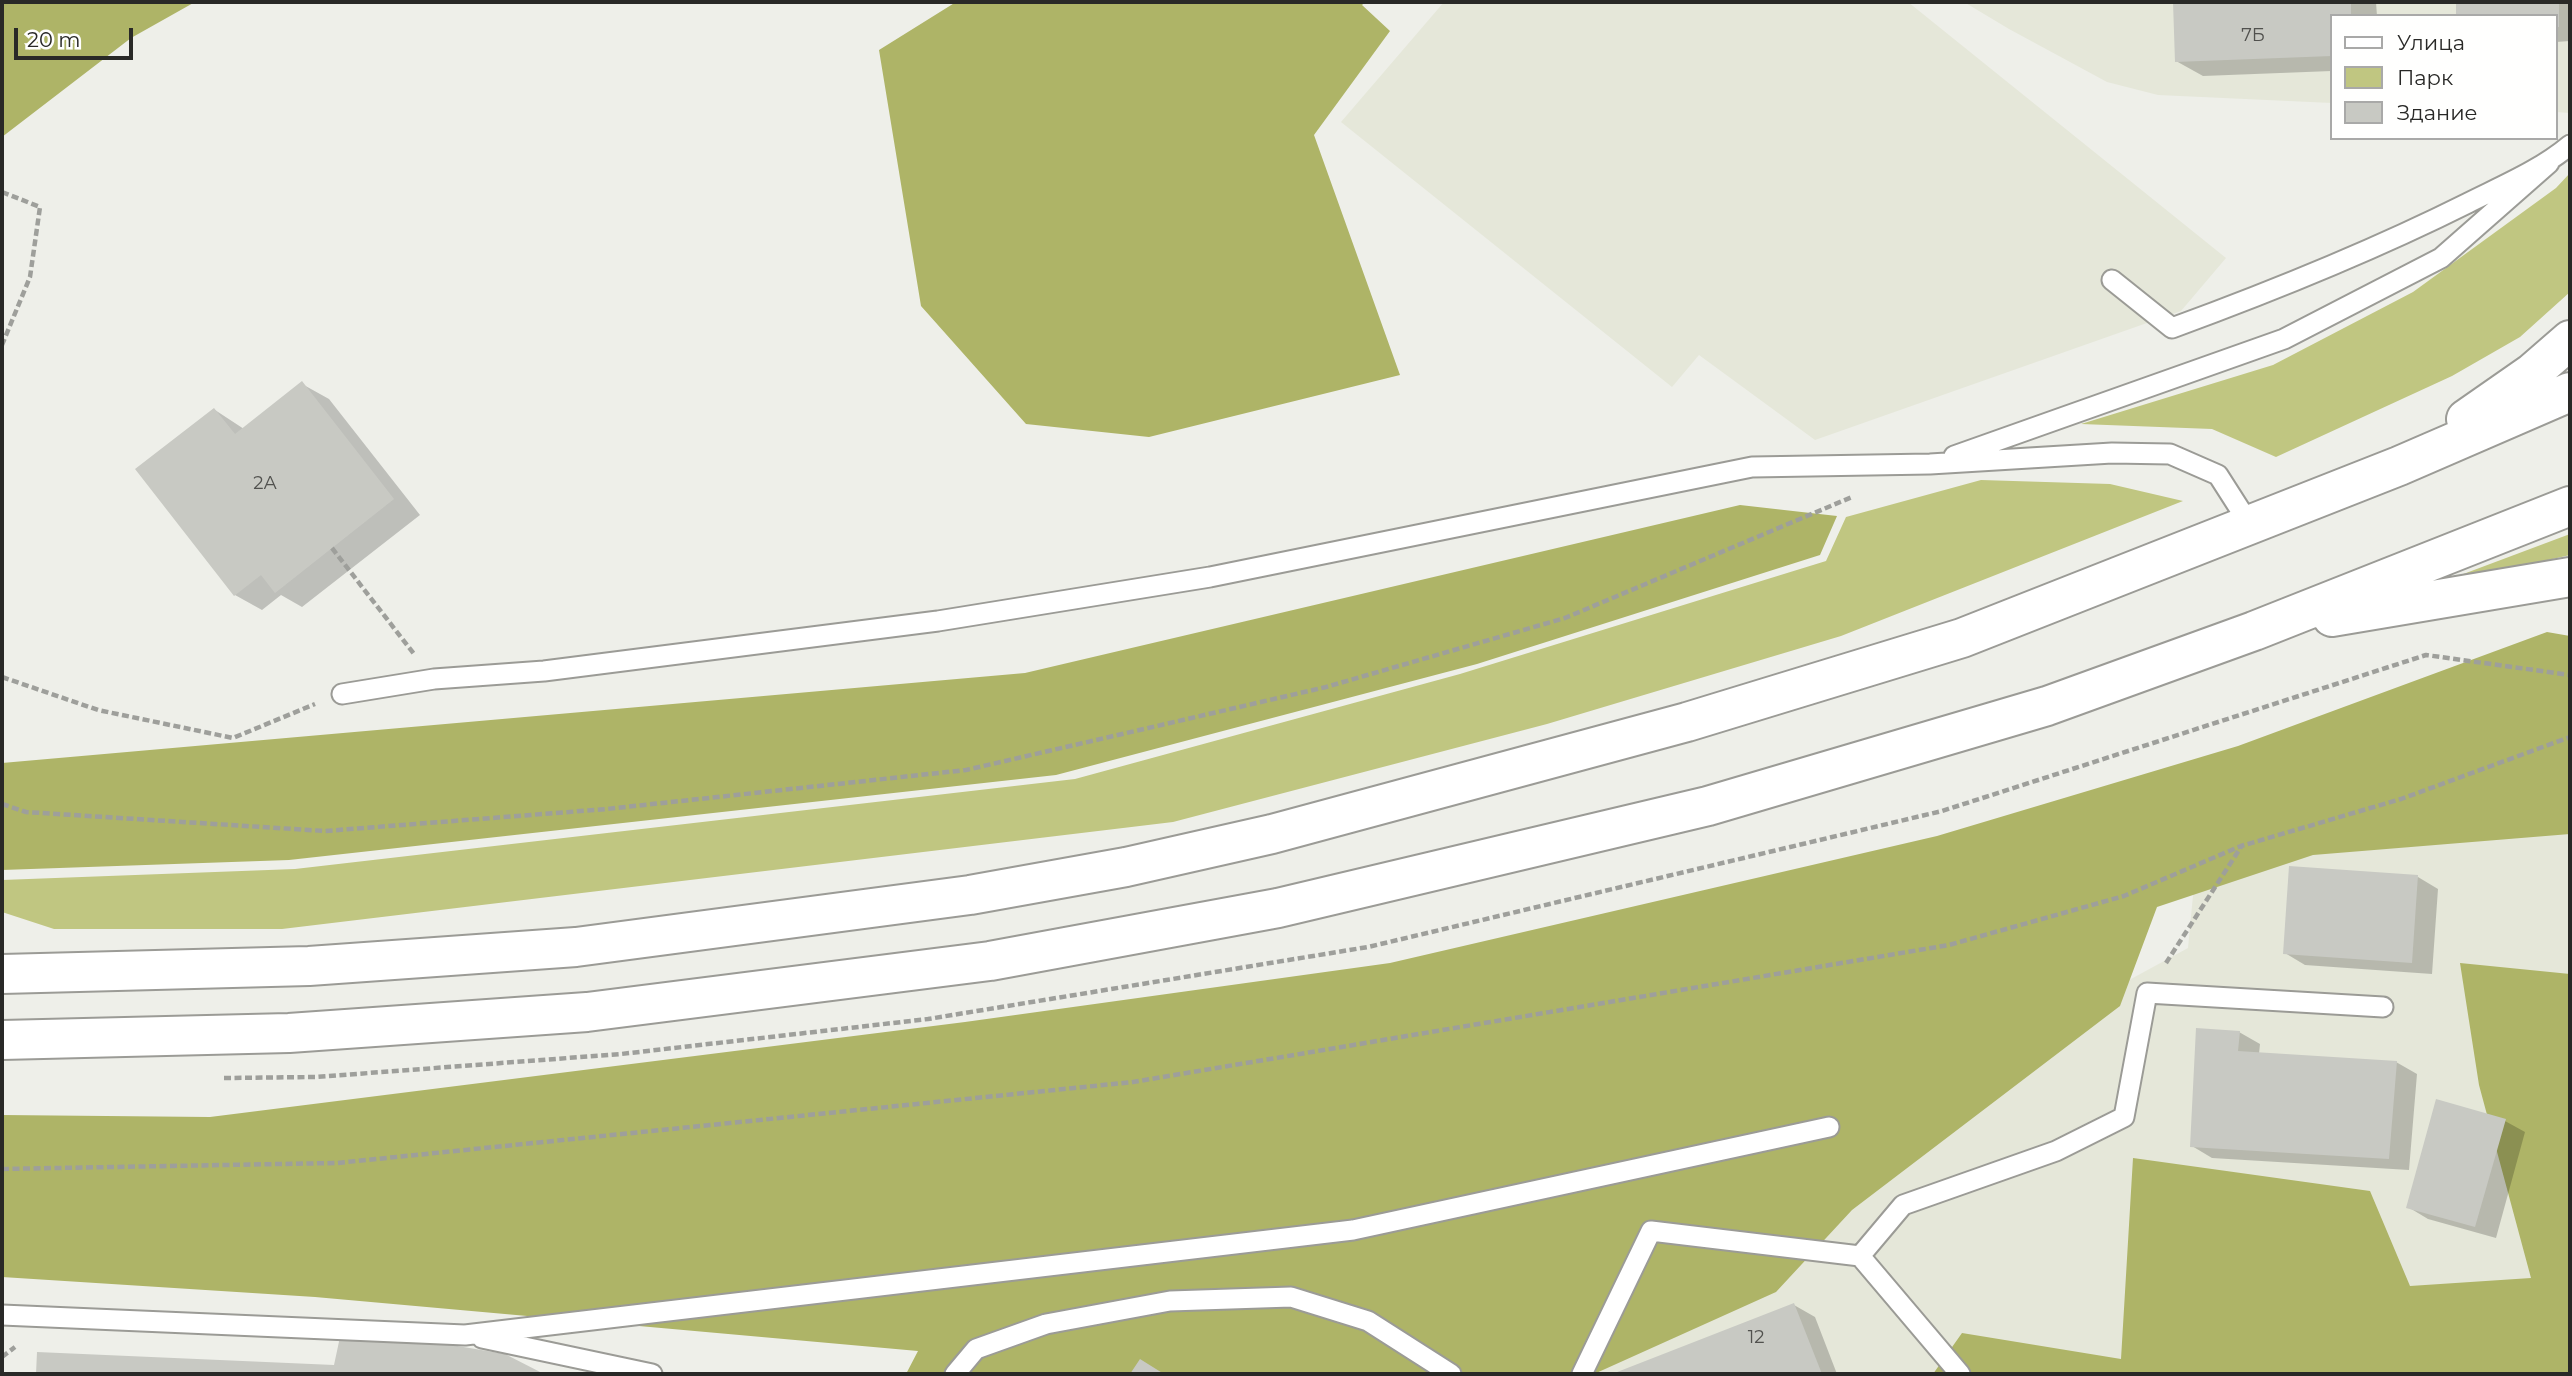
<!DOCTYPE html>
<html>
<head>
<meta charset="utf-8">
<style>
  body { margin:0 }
  #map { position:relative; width:2572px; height:1376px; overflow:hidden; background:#eeefe9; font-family:Montserrat,sans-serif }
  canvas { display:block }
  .frame { position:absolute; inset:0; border:4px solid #292927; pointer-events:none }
  .legend { position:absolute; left:2330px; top:14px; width:228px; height:126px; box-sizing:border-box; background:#fffffe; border:2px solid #a9a9a8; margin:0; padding:9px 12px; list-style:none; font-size:21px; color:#292927 }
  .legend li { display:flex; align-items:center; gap:14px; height:35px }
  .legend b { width:35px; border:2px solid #a9a9a8 }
  .scale { position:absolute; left:14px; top:28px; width:119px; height:32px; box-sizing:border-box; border:4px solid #292927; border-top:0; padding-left:9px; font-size:21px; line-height:24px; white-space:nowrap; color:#292927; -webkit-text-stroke:5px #fffffe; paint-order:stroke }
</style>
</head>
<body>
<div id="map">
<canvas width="2572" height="1376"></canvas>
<div class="frame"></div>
<ul class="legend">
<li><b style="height:9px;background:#fff"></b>Улица</li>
<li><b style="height:19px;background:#c0c681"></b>Парк</li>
<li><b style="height:19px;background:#c8c9c3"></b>Здание</li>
</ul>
<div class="scale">20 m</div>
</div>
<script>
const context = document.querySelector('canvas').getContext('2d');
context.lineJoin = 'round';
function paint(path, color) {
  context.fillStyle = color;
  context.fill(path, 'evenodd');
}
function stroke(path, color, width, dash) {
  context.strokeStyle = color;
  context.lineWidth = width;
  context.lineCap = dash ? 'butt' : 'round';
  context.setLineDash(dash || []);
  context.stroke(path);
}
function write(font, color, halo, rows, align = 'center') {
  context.font = font + ' Montserrat,sans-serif';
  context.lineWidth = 7;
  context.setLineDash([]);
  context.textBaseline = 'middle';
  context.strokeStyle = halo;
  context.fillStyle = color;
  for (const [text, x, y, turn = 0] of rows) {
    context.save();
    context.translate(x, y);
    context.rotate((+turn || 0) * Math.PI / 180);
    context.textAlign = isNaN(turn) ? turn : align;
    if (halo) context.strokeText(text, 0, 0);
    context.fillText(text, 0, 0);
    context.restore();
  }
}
const built = new Path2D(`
  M 1444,2 L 1908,2 L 2226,258 L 2181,311 L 1815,440 L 1699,355 L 1672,387 L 1341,122 Z
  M 1964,2 L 2570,2 L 2570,113 L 2556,112 L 2556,16 L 2332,16 L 2332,103 L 2158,95 L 2107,82 L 2009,29 Z
  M 2570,775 L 2570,1374 L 917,1374 L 1767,1177 L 2188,948 L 2196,864 Z`);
const green = new Path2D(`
  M 2570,173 L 2570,292 L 2520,337 L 2452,376 L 2276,457 L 2212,429 L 2081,424 L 2273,365 L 2413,292 L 2556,188 Z
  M 1981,480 L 2110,484 L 2183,501 L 1841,636 L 1547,724 L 1173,822 L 282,929 L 54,929 L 2,912 L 2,880 L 295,869 L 1075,779 L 1460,674 L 1826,561 L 1846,517 Z
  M 2570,534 L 2570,555 L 2426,588 Z`);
const forest = new Path2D(`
  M 2,2 L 195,2 L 131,38 L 2,137 Z
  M 956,2 L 1365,2 L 1362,5 L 1390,31 L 1314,135 L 1400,375 L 1149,437 L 1026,424 L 921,306 L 879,50 Z
  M 1740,505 L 1837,516 L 1820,555 L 1477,664 L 1056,775 L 289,860 L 2,870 L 2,763 L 1025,673 Z
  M 2547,632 L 2570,636 L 2570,834 L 2313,855 L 2157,907 L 2120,1006 L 1852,1210 L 1776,1292 L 1594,1374 L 906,1374 L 918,1351 L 315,1297 L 2,1277 L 2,1115 L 210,1117 L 965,1022 L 1390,963 L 1937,836 L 2238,746 Z
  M 2460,963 L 2570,974 L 2570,1374 L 1933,1374 L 1962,1333 L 2121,1359 L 2133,1158 L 2370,1191 L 2410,1286 L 2531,1278 L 2479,1085 Z`);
const shadow = new Path2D(`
  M 2174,2 L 2376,2 L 2377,16 L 2332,16 L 2332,71 L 2203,76 L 2176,61 Z
  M 2457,2 L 2570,2 L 2570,41 L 2556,42 L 2556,16 L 2458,16 Z
  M 302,384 L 329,399 L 420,515 L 302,607 L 281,595 L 262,610 L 235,595 L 215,410 L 244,429 Z
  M 2418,877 L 2438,889 L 2432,974 L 2305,965 L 2285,953 Z
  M 2239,1032 L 2260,1044 L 2259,1054 L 2396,1062 L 2417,1074 L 2409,1170 L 2212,1158 L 2192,1146 Z
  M 2505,1121 L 2525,1132 L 2496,1238 L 2428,1219 L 2408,1207 Z
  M 1794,1305 L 1815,1317 L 1837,1374 L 1617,1374 Z
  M 39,1354 L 335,1367 L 504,1356 L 540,1374 L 38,1374 Z`);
const building = new Path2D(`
  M 2173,2 L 2351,2 L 2351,16 L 2332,16 L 2332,56 L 2175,62 Z
  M 2456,2 L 2559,2 L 2559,27 L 2556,27 L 2556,16 L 2456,16 Z
  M 302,381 L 394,499 L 275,593 L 261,575 L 234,596 L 135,469 L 214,408 L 235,434 Z
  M 2289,866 L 2418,875 L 2412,963 L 2283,954 Z
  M 2196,1028 L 2240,1031 L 2238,1051 L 2397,1061 L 2389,1159 L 2190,1147 Z
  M 2436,1099 L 2506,1119 L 2475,1227 L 2406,1208 Z
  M 1794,1303 L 1822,1374 L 1612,1374 Z
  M 340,1337 L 422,1340 L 505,1354 L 544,1374 L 36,1374 L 37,1352 L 334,1365 Z
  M 1140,1359 L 1164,1374 L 1130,1374 Z`);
const path = new Path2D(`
  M 2,192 L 40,207 L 30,277 L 2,345
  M 332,548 L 414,654
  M 2,677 L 98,710 L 233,738 L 315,704
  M 2,804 L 26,812 L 325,831 L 607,809 L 966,770 L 1326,687 L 1565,618 L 1852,497
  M 2166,963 L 2241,847
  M 224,1078 L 316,1077 L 621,1054 L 928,1019 L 1368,947 L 1942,811 L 2426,655 L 2570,675
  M 2,1169 L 337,1163 L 1133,1082 L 1949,945 L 2124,896 L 2241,846 L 2401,799 L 2570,737
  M 2,1357 L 15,1347`);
const lane = new Path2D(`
  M 2112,280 L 2172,328 C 2273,291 2372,251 2468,203 C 2504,185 2540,170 2570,145
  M 1954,456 L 2284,339 L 2441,258 L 2549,163
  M 342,694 L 434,679 L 544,671 L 938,621 L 1210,577 L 1752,467 L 1930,464 L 2112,453 L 2170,454 L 2218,475 L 2250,525
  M 1860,1256 L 1903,1205 L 2056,1151 L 2124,1117 L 2147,993 L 2383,1007
  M 2,1315 L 465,1335 L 1353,1230 L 1829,1127
  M 482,1338 L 652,1374
  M 955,1374 L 976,1349 L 1046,1324 L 1170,1301 L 1291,1297 L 1368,1321 L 1451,1374
  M 1582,1374 L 1651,1231 L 1860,1256 L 1960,1374`);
const primary = new Path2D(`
  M 2466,419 L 2532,373 L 2570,340
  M 2332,617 L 2570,577
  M 2,974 L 309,966 L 576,947 L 970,895 L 1126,867 L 1272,834 L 1687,722 L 1962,638 L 2399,466 L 2570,392
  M 2,1040 L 289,1033 L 587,1012 L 990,961 L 1278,908 L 1708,806 L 2047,706 L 2254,631 L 2570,506`);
const numberNames = [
  ["7Б",2253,36],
  ["2А",265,484],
  ["12",1756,1338]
];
paint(built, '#e5e7d9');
paint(green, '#c0c681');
paint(forest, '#aeb467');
paint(shadow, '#0003');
paint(building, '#c8c9c3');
stroke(lane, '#9b9b96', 23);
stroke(primary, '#9b9b96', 42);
stroke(path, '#9e9f9b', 4.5, [7, 3.5]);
stroke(lane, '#fff', 19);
stroke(primary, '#fff', 38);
write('18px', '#51514e', null, numberNames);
</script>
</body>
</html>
